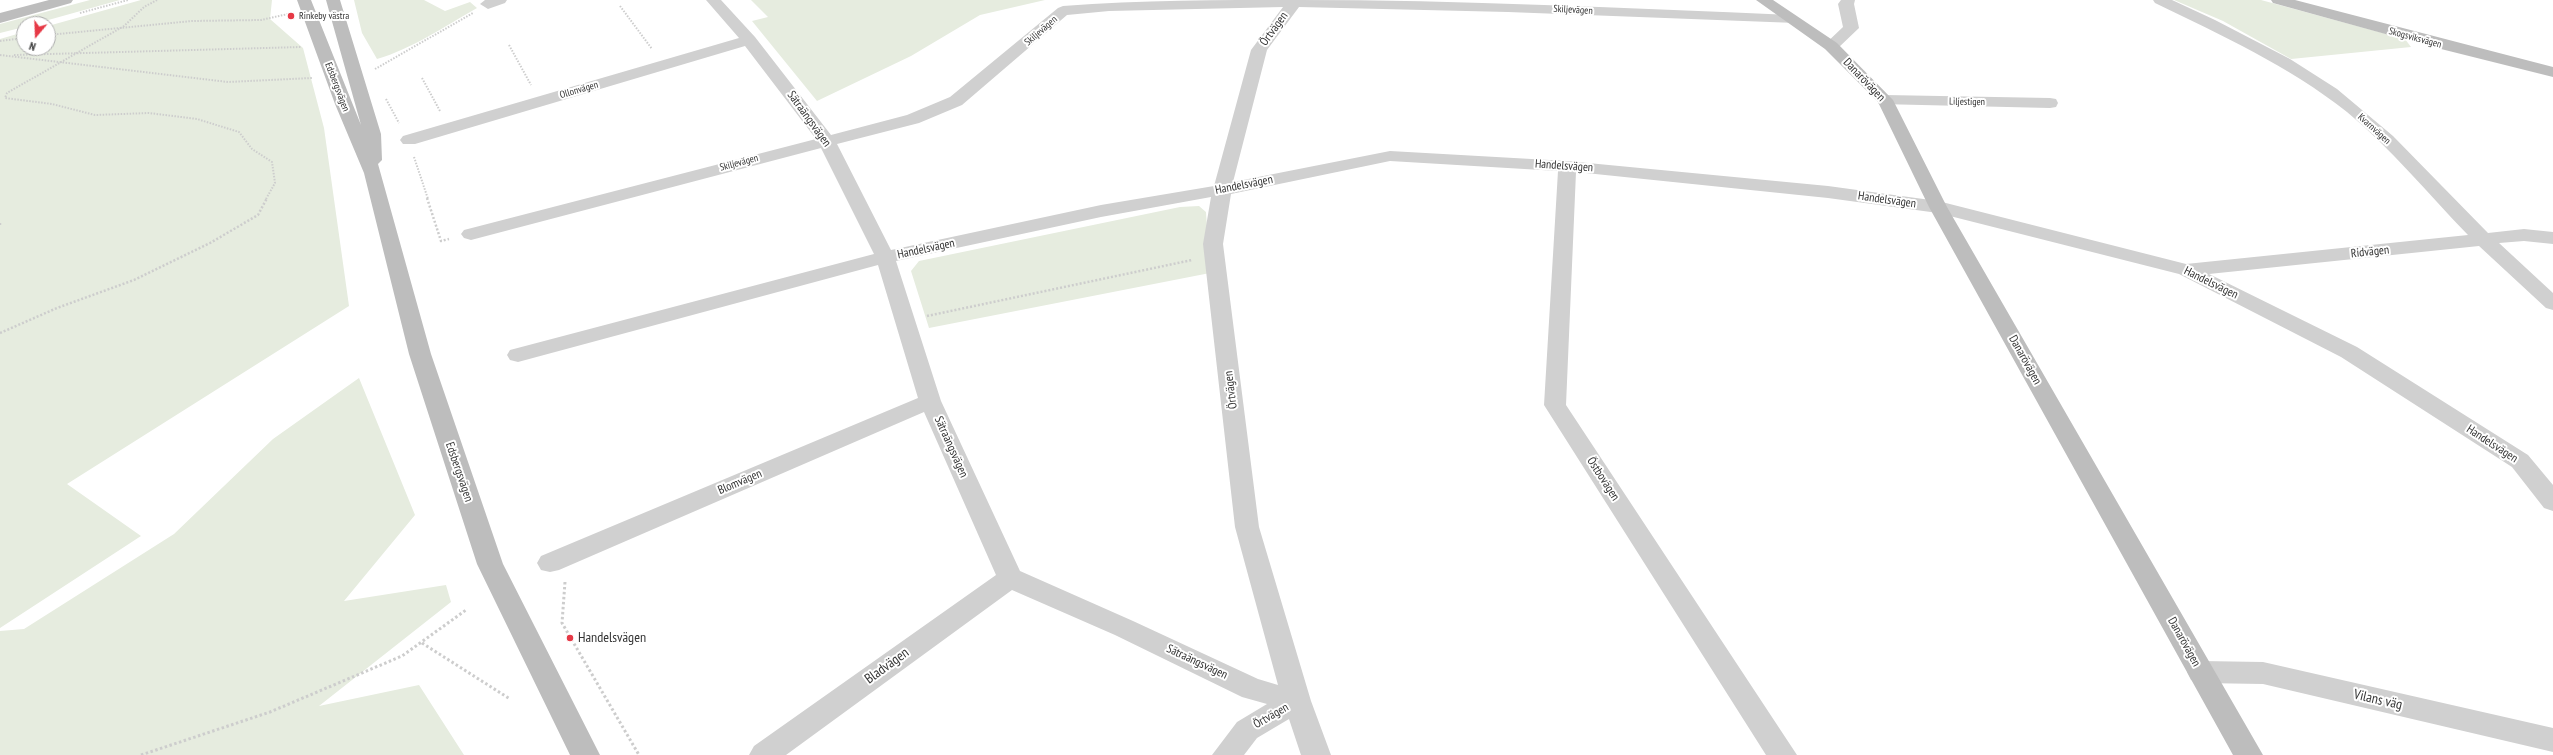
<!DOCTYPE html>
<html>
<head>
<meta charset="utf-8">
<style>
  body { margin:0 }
  #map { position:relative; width:2553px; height:755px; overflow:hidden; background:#fff; font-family:"PT Sans Narrow",sans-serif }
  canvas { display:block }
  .north { position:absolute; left:16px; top:16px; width:40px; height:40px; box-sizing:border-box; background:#fff; border:1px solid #adadad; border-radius:50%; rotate:199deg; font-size:11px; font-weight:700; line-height:16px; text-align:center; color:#333 }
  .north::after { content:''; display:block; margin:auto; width:14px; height:18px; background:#e63946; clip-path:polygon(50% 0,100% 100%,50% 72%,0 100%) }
</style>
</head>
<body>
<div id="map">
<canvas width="2553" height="755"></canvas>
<div class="north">N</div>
</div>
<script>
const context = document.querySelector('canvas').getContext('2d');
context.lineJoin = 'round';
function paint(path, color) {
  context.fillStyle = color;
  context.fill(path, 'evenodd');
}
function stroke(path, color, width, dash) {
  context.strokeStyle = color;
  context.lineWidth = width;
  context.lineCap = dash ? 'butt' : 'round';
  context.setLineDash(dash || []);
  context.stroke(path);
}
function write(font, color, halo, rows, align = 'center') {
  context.font = font + ' "PT Sans Narrow",sans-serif';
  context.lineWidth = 4;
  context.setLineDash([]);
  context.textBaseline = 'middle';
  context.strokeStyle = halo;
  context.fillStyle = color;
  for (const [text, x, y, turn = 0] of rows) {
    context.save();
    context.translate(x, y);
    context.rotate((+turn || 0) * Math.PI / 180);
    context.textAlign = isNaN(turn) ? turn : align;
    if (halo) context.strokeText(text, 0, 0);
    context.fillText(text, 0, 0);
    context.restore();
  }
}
const green = new Path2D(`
  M 90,0 L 120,0 L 34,24 L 24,24 L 24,27 L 0,33 L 0,24 Z
  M 141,0 L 272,0 L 270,19 L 303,48 L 324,128 L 349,306 L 67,484 L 141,536 L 0,628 L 0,39 L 24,32 L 24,48 L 48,48 L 48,26 Z
  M 354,0 L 424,0 L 445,11 L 470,2 L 477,8 C 445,26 412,49 377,59 L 362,33 Z
  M 751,0 L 1045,0 L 980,15 L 911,56 L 817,101 L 752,21 L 768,17 Z
  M 2174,0 L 2261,0 L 2405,39 L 2411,47 L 2291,59 L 2223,21 Z
  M 1199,206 L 1206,212 L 1210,273 L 929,328 L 911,271 L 919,261 L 1180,207 Z
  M 359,378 L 415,515 L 344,601 L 446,585 L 451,602 L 319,706 L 419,685 L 464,755 L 0,755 L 0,631 L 24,629 L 174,534 L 273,439 Z`);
const pathFar2 = new Path2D(`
  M 157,0 L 144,7 L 124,26 L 7,93 L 5,98 L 52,104 L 95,115 L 149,113 L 197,119 L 239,132 L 252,149 L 272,162 L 275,183 L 266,199
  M 620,6 L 652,49
  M 80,13 L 128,0
  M 48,35 L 192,21 L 261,20 L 288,14
  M 0,41 L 24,38
  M 509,45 L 531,85
  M 0,55 L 228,82 L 312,78
  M 14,55 L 301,47
  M 375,69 L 473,13
  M 422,78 L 440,111
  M 386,99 L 399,123
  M 414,157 L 428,199`);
const pathFar1 = new Path2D(`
  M 427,198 L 441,241 L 449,239
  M 0,223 L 0,225
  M 927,316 L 1192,260
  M 0,333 L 57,308 L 134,280 L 210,243 L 258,215 L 267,198`);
const path = new Path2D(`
  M 565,582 L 562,623 L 639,755
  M 422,643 L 510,699
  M 141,755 L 270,712 L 402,656 L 466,610`);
const street = new Path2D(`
  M 485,0 L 507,0 L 505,3 L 488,9 L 480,4 Z
  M 706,0 L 721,0 L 755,37 L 831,135 L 907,115 L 950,97 L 1058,8 L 1063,6 C 1141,0 1219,0 1297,0 C 1462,0 1626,8 1791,15 L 1796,17 L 1799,20 L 1796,23 L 1508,12 L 1299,7 L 1267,50 L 1233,182 L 1390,151 L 1567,161 L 1828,186 L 1938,201 L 2186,264 L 2468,235 C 2428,194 2391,148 2347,112 C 2289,66 2221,35 2155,3 L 2153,0 L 2172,0 L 2215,20 L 2290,59 L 2337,89 L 2393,136 L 2488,233 L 2524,229 L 2553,232 L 2553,244 L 2524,241 L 2499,243 L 2553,293 L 2553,310 L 2546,308 L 2479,246 L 2209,274 L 2357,347 L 2528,455 L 2553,485 L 2553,511 L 2544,508 L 2512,467 L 2341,357 L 2179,274 L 1938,213 L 1828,198 L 1576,172 L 1566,405 L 1797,755 L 1766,755 L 1544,405 L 1558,171 L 1390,161 L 1231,194 L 1223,244 L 1259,527 L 1311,701 L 1331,755 L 1301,755 L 1289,719 L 1257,738 L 1244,755 L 1212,755 L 1237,722 L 1267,704 L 1242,697 L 1115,635 L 1012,590 L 786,755 L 749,755 L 754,746 L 996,575 L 924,412 L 559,570 L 550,572 L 541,570 L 537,563 L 541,556 L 918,398 L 878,265 L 518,362 L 510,360 L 507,355 L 510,350 L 874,254 L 821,148 L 471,240 L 464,238 L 461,234 L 464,230 L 816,139 L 745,46 L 415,144 L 403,144 L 400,140 L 403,136 L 739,38 ZM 1283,7 L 1251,50 L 1214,186 L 1101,205 L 891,250 L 837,144 L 919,123 L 962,105 L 1067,15 L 1109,11 ZM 1211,197 L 1203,244 L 1235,527 L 1278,685 L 1258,679 L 1133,621 L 1020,571 L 941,401 L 896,261 L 1101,217 Z
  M 1841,0 L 1855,0 L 1854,4 L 1859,28 L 1837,49 L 1831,51 L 1823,46 L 1843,27 L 1838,4 Z
  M 1885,95 L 2050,98 L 2056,99 L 2058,103 L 2056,107 L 2050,108 L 1879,104 L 1877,100 L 1879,96 Z
  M 2201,661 L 2263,662 L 2553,728 L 2553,752 L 2263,684 L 2201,683 L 2191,680 L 2187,672 L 2191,664 Z`);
const secondary = new Path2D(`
  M 49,0 L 73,0 L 71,3 L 0,23 L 0,13 Z
  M 297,0 L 311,0 L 361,125 L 326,0 L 340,0 L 381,134 L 382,160 L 378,164 L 431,354 L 503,564 L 600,755 L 570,755 L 477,564 L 409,354 L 364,173 L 335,104 Z
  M 1756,0 L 1773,0 L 1837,43 L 1893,100 L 1947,207 L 2263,755 L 2233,755 L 1929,207 L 1878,102 L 1825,49 Z
  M 2271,0 L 2295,0 L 2553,67 L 2553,77 L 2429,46 L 2273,3 Z`);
const markers = [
  [291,16,4,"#e63946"],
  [570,638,4,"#e63946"]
];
const farStreetnames = [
  ["Skiljevägen",1573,10,3],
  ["Skiljevägen",1041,31,-41],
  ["Skogsviksvägen",2415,38,15],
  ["Edsbergsvägen",337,87,69],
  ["Ollonvägen",579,90,-16],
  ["Liljestigen",1967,102,1],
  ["Kvarnvägen",2374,129,42],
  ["Skiljevägen",739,163,-15]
];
const farPoinames = [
  ["Rinkeby västra",299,16]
];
const streetNames = [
  ["Örtvägen",1274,29,-54],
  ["Danarövägen",1864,80,46],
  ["Sätraängsvägen",809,119,54],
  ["Handelsvägen",1564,166,4],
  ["Handelsvägen",1244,185,-11],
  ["Handelsvägen",1887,200,8],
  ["Handelsvägen",926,249,-12],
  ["Ridvägen",2370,252,-6],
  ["Handelsvägen",2211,283,26],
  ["Danarövägen",2025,360,61],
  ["Örtvägen",1231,390,-97],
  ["Handelsvägen",2492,444,33],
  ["Sätraängsvägen",951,447,66],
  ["Edsbergsvägen",459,472,71],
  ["Östbovägen",1603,479,57],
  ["Blomvägen",740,482,-23],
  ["Danarövägen",2184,642,61],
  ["Sätraängsvägen",1197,662,25],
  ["Örtvägen",1271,716,-30]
];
const nearPoinames = [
  ["Handelsvägen",578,638]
];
const nearStreetnames = [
  ["Bladvägen",887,666,-36],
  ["Vilans väg",2378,700,13]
];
paint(green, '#e6ecdf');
stroke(pathFar2, '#cdcdcd', 2, [1.5, 1.5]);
stroke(pathFar1, '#cdcdcd', 2.5, [2, 2]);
stroke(path, '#cdcdcd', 3, [2.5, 2.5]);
paint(street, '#d0d0d0');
paint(secondary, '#bdbdbd');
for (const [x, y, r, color] of markers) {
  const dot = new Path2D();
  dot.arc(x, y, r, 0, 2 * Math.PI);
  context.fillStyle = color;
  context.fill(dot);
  stroke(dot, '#fff', 1.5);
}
write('10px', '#333', '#fff', farStreetnames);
write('10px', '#333', '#fff', farPoinames, 'left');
write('12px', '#333', '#fff', streetNames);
write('14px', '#333', '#fff', nearPoinames, 'left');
write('14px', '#333', '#fff', nearStreetnames);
</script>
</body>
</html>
